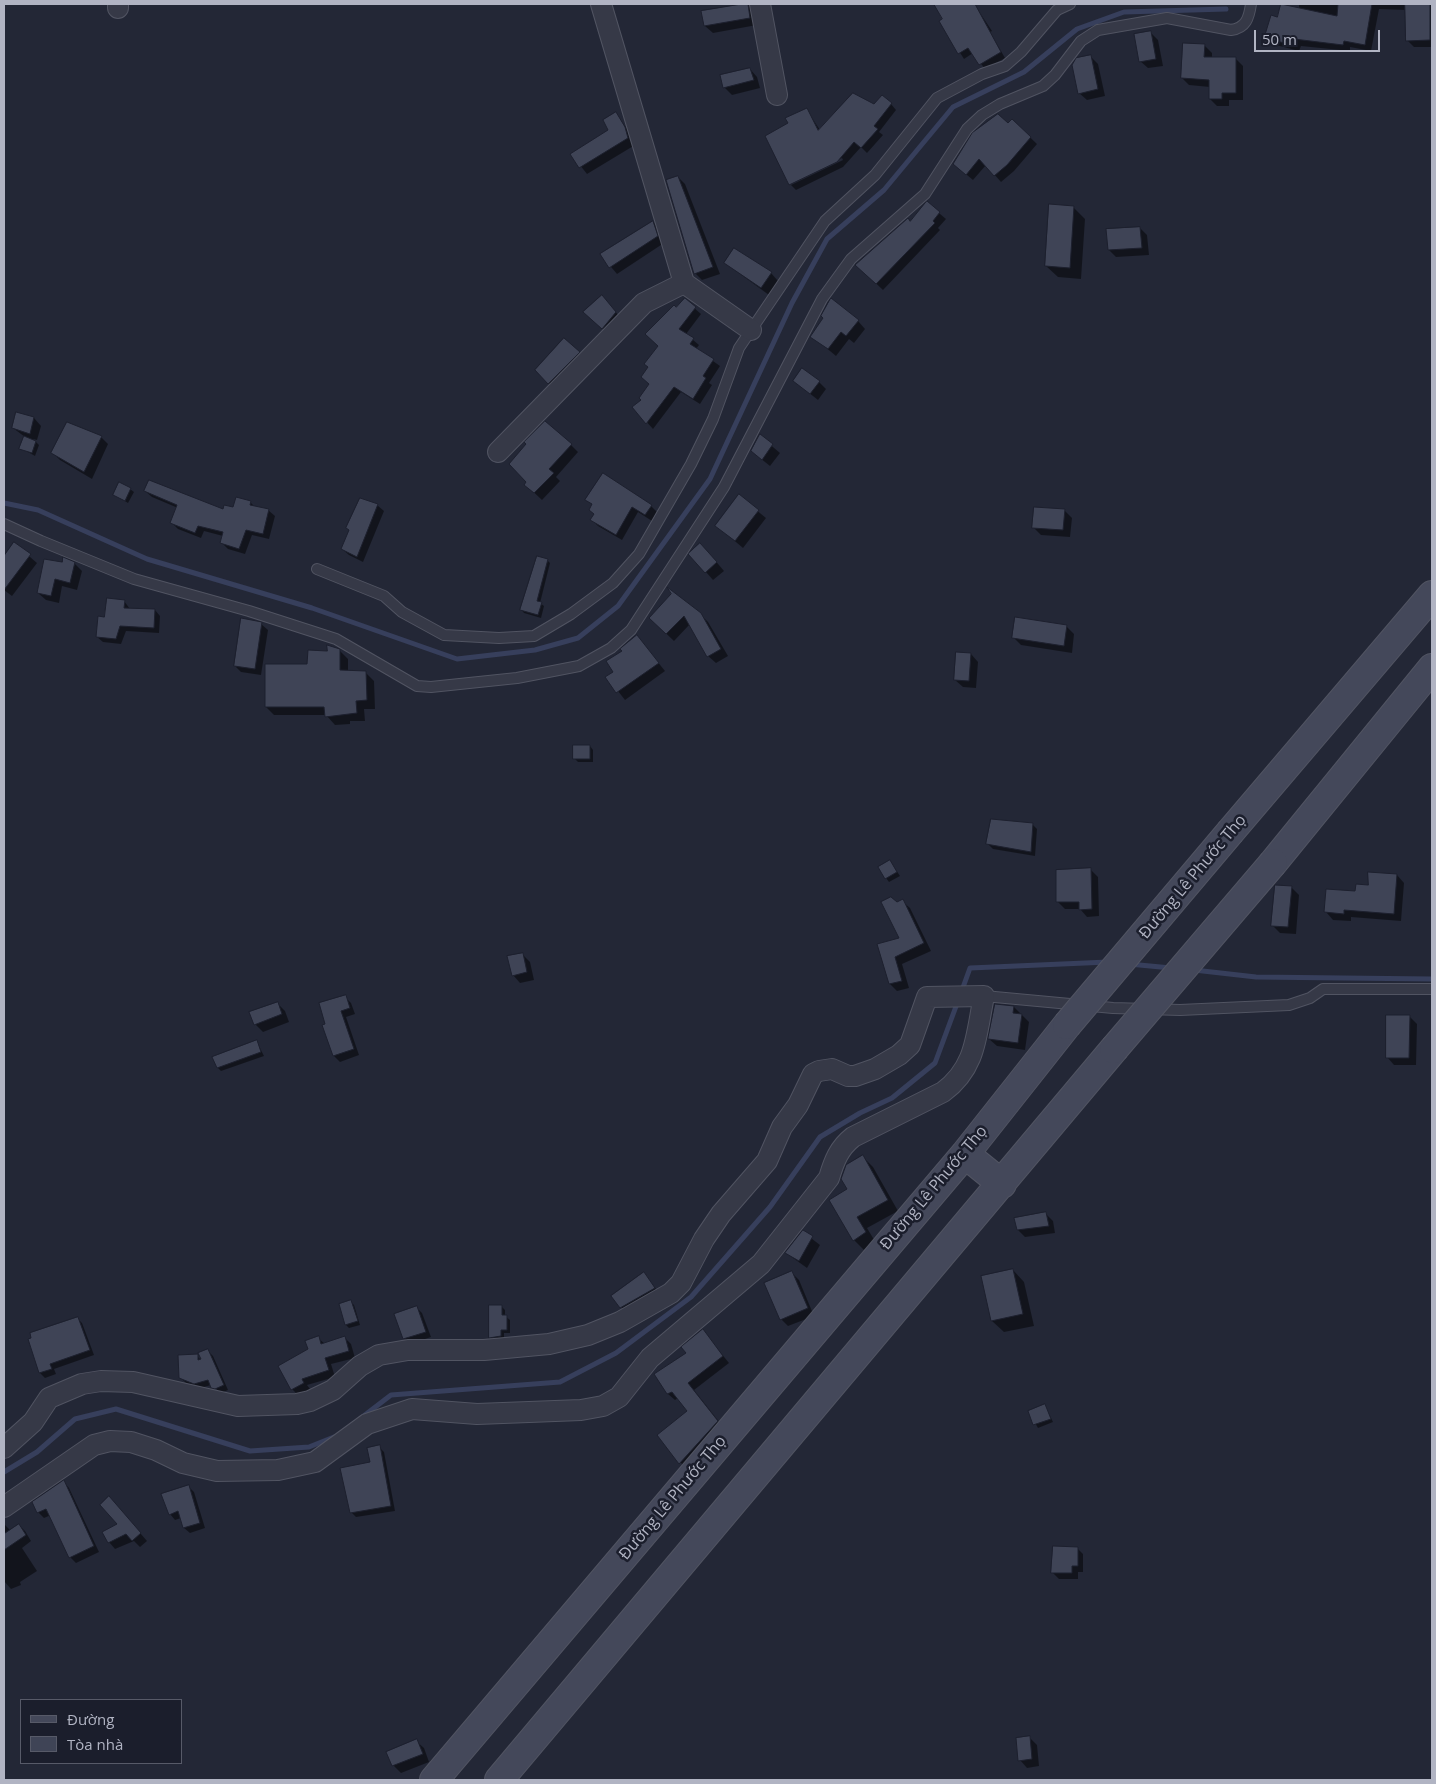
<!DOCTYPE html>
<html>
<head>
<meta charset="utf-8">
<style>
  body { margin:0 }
  #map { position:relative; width:1436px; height:1784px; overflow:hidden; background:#232736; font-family:"Open Sans",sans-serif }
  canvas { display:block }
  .frame { position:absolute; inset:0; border:5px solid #b1b4c3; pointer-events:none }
  .legend { position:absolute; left:20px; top:1699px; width:162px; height:65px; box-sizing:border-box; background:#1b1e2c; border:1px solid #575a68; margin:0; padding:6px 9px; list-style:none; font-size:15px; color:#b1b4c3 }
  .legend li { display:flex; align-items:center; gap:10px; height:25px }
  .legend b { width:25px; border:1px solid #575a68 }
  .scale { position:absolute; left:1254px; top:30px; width:126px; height:22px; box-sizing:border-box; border:2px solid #b1b4c3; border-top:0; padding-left:6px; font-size:15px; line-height:18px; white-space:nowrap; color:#b1b4c3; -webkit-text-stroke:4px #1b1e2c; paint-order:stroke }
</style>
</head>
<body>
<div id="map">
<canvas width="1436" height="1784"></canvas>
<div class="frame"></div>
<ul class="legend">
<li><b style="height:6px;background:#44485a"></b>Đường</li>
<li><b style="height:14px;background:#3f4456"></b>Tòa nhà</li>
</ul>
<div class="scale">50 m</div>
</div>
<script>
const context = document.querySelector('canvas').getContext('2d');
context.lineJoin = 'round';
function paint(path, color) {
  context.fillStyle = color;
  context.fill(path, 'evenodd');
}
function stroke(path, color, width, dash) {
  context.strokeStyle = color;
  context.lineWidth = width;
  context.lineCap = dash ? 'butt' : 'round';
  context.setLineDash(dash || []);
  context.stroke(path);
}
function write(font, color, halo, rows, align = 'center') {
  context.font = font + ' "Open Sans",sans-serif';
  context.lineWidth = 5;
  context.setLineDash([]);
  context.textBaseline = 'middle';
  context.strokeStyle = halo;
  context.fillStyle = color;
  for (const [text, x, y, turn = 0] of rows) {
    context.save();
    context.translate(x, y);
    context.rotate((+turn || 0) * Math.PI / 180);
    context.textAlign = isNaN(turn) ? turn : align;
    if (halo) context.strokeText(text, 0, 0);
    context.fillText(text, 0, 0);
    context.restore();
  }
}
const shadow = new Path2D(`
  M 748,4 L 756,11 L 757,25 L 713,33 L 705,26 L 702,12 Z
  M 935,4 L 974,4 L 992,31 L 990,32 L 1005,58 L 985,69 L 973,53 L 964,59 L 940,21 L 943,19 Z
  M 1299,4 L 1432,4 L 1432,47 L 1414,47 L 1407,40 L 1406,10 L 1379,9 L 1371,51 L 1350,47 L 1350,51 L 1301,46 L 1299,51 L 1272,44 L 1265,37 L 1278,19 L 1299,10 Z
  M 1150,32 L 1158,40 L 1163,66 L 1148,68 L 1140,61 Z
  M 1204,45 L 1212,53 L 1212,58 L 1235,58 L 1243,66 L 1243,100 L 1229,100 L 1229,106 L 1217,106 L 1210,99 L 1210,87 L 1189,85 L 1182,78 Z
  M 1090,56 L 1098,64 L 1105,96 L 1087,100 L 1079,93 Z
  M 750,69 L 757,77 L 760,88 L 732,95 L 724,87 Z
  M 891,104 L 896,110 L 879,132 L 883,135 L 867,153 L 861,147 L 843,167 L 796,190 L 791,185 L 843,160 L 842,158 L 790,184 L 789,124 L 806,109 L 820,130 L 875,105 Z
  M 615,113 L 632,135 L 635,145 L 587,174 L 572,155 L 610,131 Z
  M 1012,120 L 1037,144 L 1014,171 L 1001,182 L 986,165 L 973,180 L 961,170 Z
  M 678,177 L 685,184 L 720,274 L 702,280 L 695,273 Z
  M 927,203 L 946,219 L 938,228 L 940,230 L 883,290 L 863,271 Z
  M 1073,207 L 1085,219 L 1081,279 L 1058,277 L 1046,266 Z
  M 653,222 L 660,229 L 664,243 L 617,274 L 601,255 Z
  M 1140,228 L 1147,235 L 1149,255 L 1116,257 L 1109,250 Z
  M 725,263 L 771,273 L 778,281 L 769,295 Z
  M 605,300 L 619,316 L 606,331 L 588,315 Z
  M 685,300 L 701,314 L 686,334 L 699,345 L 696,349 L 720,366 L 709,383 L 712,385 L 700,404 L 681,392 L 653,429 L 634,408 L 642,400 L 650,384 L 659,346 L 676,309 Z
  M 825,318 L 858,321 L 865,329 L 854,343 L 849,339 L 836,356 L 812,336 Z
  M 579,353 L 582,356 L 552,386 L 536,370 Z
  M 794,381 L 819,382 L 826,389 L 818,400 Z
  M 17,413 L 34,418 L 41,426 L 37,440 L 33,439 L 39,445 L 35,456 L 21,448 L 25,437 L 13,428 Z
  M 760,436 L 780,453 L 770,466 L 760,458 Z
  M 101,437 L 108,444 L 92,479 L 60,460 L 53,453 Z
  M 571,445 L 578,452 L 556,477 L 560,481 L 542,500 L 526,485 Z
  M 130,489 L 134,492 L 128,503 L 115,495 Z
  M 145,491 L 224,510 L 250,502 L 255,507 L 268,510 L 275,516 L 269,539 L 252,535 L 245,554 L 228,549 L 221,542 L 223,536 L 204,531 L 201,538 L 178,529 L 172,523 L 178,508 L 152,497 Z
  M 739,496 L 766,518 L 743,548 L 717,526 Z
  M 587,499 L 651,506 L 657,512 L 652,521 L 638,512 L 622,540 L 598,526 L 592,520 L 595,514 L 593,506 Z
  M 377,505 L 384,511 L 363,562 L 349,555 L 342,549 Z
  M 1064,510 L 1072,518 L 1070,537 L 1041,535 L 1034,528 Z
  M 15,544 L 37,563 L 12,596 L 4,590 L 4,558 Z
  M 708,552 L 724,571 L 713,580 L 706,572 Z
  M 45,560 L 74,563 L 82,571 L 77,590 L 62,586 L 59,603 L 46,600 L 38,593 Z
  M 547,560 L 550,563 L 540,603 L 544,606 L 541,618 L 524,613 L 521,609 Z
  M 124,601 L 130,609 L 155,610 L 160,616 L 159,633 L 126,631 L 121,644 L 103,642 L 97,637 L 105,618 Z
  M 700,614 L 708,622 L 728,656 L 716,663 L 708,656 L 690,624 L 674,641 L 650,618 Z
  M 261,624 L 268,630 L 261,675 L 241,672 L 235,666 Z
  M 1067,627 L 1074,634 L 1072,653 L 1021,645 L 1013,637 Z
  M 644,645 L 665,671 L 625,700 L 607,677 Z
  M 328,646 L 339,650 L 348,659 L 348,672 L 365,672 L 374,681 L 375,709 L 364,709 L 365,721 L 350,721 L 350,724 L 335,725 L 326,715 L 274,715 L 266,707 L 308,665 L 328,652 Z
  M 971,654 L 978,662 L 976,688 L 963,687 L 955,680 Z
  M 590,746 L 593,750 L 593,762 L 578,762 L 574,758 Z
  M 1032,824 L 1037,829 L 1035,856 L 993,849 L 988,844 Z
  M 890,861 L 900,876 L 889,882 L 886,878 Z
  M 1091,870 L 1098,877 L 1099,916 L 1087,917 L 1080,909 L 1065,909 L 1058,902 Z
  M 1397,875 L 1404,883 L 1401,921 L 1351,917 L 1351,921 L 1333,920 L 1326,912 L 1356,893 Z
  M 1291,887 L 1299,895 L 1296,934 L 1280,933 L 1272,925 Z
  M 902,901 L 910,908 L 931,951 L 902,964 L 909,988 L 897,991 L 890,984 L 879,945 L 900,939 L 897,904 Z
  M 522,954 L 530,962 L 534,980 L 520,983 L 513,975 Z
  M 345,997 L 351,1003 L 355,1014 L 346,1017 L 359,1055 L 340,1062 L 334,1056 L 324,1026 Z
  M 277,1003 L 285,1011 L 289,1022 L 263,1032 L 255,1024 Z
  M 1014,1007 L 1029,1022 L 1025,1050 L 997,1046 L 989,1039 Z
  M 1409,1016 L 1417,1024 L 1416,1065 L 1394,1065 L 1387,1057 Z
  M 257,1042 L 264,1056 L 221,1071 L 218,1068 L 214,1058 Z
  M 863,1157 L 873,1167 L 898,1211 L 867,1228 L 876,1243 L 864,1250 L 854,1240 L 848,1190 Z
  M 1046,1214 L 1053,1221 L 1055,1233 L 1025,1237 L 1018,1230 Z
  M 803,1232 L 820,1245 L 807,1268 L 786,1253 Z
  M 1013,1270 L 1024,1282 L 1034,1326 L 1004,1332 L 992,1321 L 983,1277 Z
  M 792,1273 L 799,1280 L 814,1316 L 788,1326 L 781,1319 Z
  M 643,1274 L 662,1296 L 628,1315 L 612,1296 Z
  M 351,1302 L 354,1305 L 360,1325 L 349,1328 L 346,1325 Z
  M 416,1307 L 422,1313 L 431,1337 L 410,1344 L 404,1338 Z
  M 502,1307 L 505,1310 L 505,1316 L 510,1320 L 510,1333 L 504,1333 L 504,1340 L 494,1340 L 490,1337 Z
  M 77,1318 L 82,1323 L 94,1355 L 54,1369 L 56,1374 L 45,1378 L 40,1373 L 29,1340 Z
  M 703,1331 L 729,1363 L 694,1390 L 724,1428 L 687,1470 L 658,1435 L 689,1411 L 678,1398 L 675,1400 L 668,1394 L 655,1374 L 687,1353 Z
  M 318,1338 L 325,1344 L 345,1338 L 351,1344 L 355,1358 L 331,1364 L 335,1377 L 307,1385 L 310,1389 L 299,1396 L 292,1389 L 310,1350 Z
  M 208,1351 L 213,1356 L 228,1390 L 221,1393 L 211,1385 L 200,1388 L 186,1383 L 180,1377 L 197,1356 L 202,1361 Z
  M 1045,1406 L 1053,1422 L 1038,1428 L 1029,1412 Z
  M 379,1447 L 384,1452 L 395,1511 L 356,1517 L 351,1512 Z
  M 64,1482 L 69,1488 L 99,1552 L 76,1563 L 70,1557 L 51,1515 L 44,1518 L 38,1512 Z
  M 188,1486 L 194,1492 L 205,1528 L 190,1533 L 184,1528 L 181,1518 L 175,1520 L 170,1514 Z
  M 116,1505 L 147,1541 L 140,1547 L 134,1541 L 115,1549 L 109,1542 L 119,1525 Z
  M 5,1525 L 11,1531 L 19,1525 L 25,1531 L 31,1541 L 22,1548 L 37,1571 L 20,1582 L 21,1585 L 11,1589 L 4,1581 Z
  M 1077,1548 L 1083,1554 L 1083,1572 L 1078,1572 L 1078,1579 L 1059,1579 L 1053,1573 Z
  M 1030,1738 L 1037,1745 L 1039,1766 L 1027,1768 L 1020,1760 Z
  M 416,1741 L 424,1748 L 429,1762 L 401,1773 L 394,1766 L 388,1753 Z`);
const stream = new Path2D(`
  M 4,503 L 38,510 L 147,559 L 312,608 L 457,659 L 535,650 L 578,638 L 618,606 L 710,479 L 792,303 L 827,239 L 884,190 L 953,107 L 1024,72 L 1077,29 L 1124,12 L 1226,9
  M 1129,964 L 1171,968
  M 1194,970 L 1256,977 L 1432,979
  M 961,993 L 970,968 L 1108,962
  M 361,1418 L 391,1395 L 560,1382 L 616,1353 L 691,1297 L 770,1207 L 820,1137 L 860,1113 L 892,1098 L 935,1063 L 958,1001
  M 4,1472 L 37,1452 L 75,1419 L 116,1409 L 250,1451 L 309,1447 L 334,1437`);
const building = new Path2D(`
  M 742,4 L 748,4 L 750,18 L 704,26 L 701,11 Z
  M 934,4 L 975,4 L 1001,52 L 979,65 L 968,48 L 958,54 L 939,21 L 942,19 Z
  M 1281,4 L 1337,16 L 1338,4 L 1372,4 L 1365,45 L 1344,41 L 1343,45 L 1294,39 L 1293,45 L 1264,38 L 1271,15 L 1277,17 Z
  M 1405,4 L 1430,4 L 1430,40 L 1406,41 Z
  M 1151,31 L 1156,59 L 1139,62 L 1134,34 Z
  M 1183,43 L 1205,44 L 1204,57 L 1236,57 L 1236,93 L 1222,93 L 1222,99 L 1209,99 L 1209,80 L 1181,78 Z
  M 1091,55 L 1098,89 L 1078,94 L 1072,65 L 1076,58 Z
  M 750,68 L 754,80 L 723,88 L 720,75 Z
  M 853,93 L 874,104 L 882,95 L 892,103 L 874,126 L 878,129 L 861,148 L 854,142 L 837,162 L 789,185 L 765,136 L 788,123 L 785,118 L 807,108 L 818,130 Z
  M 616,112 L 625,127 L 628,138 L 579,168 L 570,154 L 608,130 L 603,120 Z
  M 998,114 L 1008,123 L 1012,119 L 1031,137 L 1007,165 L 994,176 L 979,159 L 966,175 L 953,164 L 972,133 Z
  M 678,176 L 713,267 L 694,274 L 666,180 Z
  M 927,201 L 940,212 L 933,221 L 935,223 L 876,284 L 855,265 L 908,218 L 910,221 Z
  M 1049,204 L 1074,206 L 1070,268 L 1045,266 Z
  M 653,221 L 658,236 L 609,268 L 600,254 Z
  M 1140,227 L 1142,248 L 1108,250 L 1106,229 Z
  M 734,248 L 772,272 L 761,288 L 724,263 Z
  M 602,295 L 616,312 L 602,329 L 583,312 Z
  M 685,298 L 696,307 L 679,329 L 694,338 L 690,344 L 714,359 L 703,376 L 706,378 L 693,399 L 674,387 L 646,424 L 632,407 L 641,400 L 639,398 L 649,384 L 641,377 L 648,367 L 644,364 L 658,346 L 645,334 L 674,305 L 676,307 Z
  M 831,298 L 859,320 L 846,336 L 841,332 L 828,349 L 810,337 L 823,318 L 821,316 Z
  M 564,338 L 580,352 L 548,384 L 535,370 Z
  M 802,368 L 820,381 L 810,394 L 793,381 Z
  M 16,412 L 34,417 L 30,434 L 12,428 Z
  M 545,421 L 572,444 L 549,469 L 554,473 L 534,493 L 524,485 L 526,482 L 509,464 L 526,444 L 524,442 Z
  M 67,422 L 102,436 L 84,472 L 51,453 Z
  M 760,434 L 773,444 L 762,460 L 751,451 Z
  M 24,436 L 36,441 L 32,453 L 19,449 Z
  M 603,473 L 652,505 L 645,515 L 632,507 L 616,535 L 590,520 L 594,514 L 589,510 L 592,504 L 585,500 Z
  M 149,480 L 223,509 L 224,505 L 233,507 L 236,497 L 251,501 L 250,505 L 269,509 L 263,534 L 246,530 L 239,549 L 220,543 L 223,532 L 198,526 L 195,533 L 170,523 L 177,505 L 144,491 Z
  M 119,482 L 131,488 L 125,501 L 113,495 Z
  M 739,494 L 759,510 L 735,541 L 715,526 Z
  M 360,498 L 378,504 L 357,557 L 341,549 L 349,530 L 346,528 Z
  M 1034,507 L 1065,509 L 1063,530 L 1032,528 Z
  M 14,542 L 31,554 L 4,590 L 4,556 Z
  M 700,543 L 717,562 L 705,573 L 688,554 Z
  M 537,556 L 548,559 L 537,601 L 542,602 L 538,615 L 520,610 Z
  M 63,557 L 75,562 L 70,583 L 55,579 L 51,596 L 37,593 L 44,559 L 62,562 Z
  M 667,587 L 701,613 L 721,649 L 707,657 L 684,616 L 666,634 L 649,618 L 671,594 Z
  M 107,598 L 125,600 L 124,608 L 155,609 L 154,628 L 120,626 L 116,639 L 96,637 L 98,616 L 104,617 Z
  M 1015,617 L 1067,625 L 1064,646 L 1012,638 Z
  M 241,618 L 262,622 L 255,669 L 234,666 Z
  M 637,635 L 659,663 L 616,693 L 605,677 L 613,672 L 606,661 L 622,651 L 620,649 Z
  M 327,645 L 340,649 L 340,670 L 366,671 L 367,700 L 356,701 L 357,713 L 325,717 L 324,707 L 265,707 L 265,664 L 307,664 L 308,650 L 327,651 Z
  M 956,652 L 971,653 L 969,681 L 954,680 Z
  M 573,745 L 590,745 L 590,759 L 573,759 Z
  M 991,819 L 1033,823 L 1031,852 L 986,844 Z
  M 890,860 L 897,872 L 885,879 L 878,867 Z
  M 1091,868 L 1092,909 L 1079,910 L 1079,902 L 1056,902 L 1056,870 Z
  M 1368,872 L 1397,874 L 1394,914 L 1344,910 L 1344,914 L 1324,912 L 1326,889 L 1355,891 L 1356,884 L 1368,885 Z
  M 1275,885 L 1292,886 L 1288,927 L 1271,926 Z
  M 891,897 L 897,902 L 903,899 L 924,943 L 895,957 L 902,981 L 889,984 L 877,944 L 899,938 L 881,902 Z
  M 523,953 L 527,972 L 512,976 L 507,956 Z
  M 346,995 L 350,1008 L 341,1011 L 354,1049 L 333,1056 L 322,1025 L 325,1024 L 319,1003 Z
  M 278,1002 L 282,1014 L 254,1025 L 249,1012 Z
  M 995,1004 L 1014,1006 L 1013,1013 L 1022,1014 L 1018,1043 L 988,1039 Z
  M 1386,1015 L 1410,1015 L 1409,1058 L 1386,1058 Z
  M 257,1040 L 261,1052 L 217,1068 L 212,1057 Z
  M 863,1155 L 888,1200 L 857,1217 L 866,1232 L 853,1241 L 829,1200 L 847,1189 L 841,1179 L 846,1165 Z
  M 1046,1212 L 1049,1226 L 1017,1230 L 1014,1218 Z
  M 803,1230 L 813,1236 L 799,1261 L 785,1253 Z
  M 1013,1269 L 1023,1314 L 991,1321 L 981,1276 Z
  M 792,1271 L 808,1308 L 780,1320 L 764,1283 Z
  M 644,1272 L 655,1288 L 620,1308 L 611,1296 Z
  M 351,1300 L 358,1321 L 345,1325 L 339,1304 Z
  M 489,1305 L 502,1305 L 502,1315 L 507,1315 L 507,1330 L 501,1330 L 501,1336 L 489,1338 Z
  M 417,1306 L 426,1332 L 403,1339 L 394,1314 Z
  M 78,1317 L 90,1350 L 50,1364 L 52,1369 L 39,1373 L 28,1339 L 31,1338 L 30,1333 Z
  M 703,1329 L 723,1356 L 688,1383 L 718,1421 L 679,1464 L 657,1435 L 687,1411 L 672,1392 L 667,1394 L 654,1374 L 686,1353 L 681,1347 Z
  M 319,1336 L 321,1344 L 345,1336 L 349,1351 L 325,1358 L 329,1370 L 302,1379 L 304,1383 L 291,1390 L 278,1366 L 308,1349 L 305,1341 Z
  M 208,1349 L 224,1385 L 215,1389 L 211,1388 L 208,1380 L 194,1384 L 179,1378 L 178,1355 L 198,1354 L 198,1360 L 201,1359 L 198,1353 Z
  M 1045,1404 L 1051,1419 L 1033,1425 L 1028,1411 Z
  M 380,1445 L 391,1506 L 350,1513 L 340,1468 L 370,1462 L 367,1448 Z
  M 64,1480 L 94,1546 L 69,1558 L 46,1509 L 37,1513 L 32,1502 Z
  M 189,1485 L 200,1523 L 183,1528 L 178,1511 L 169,1515 L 161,1494 Z
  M 109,1496 L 141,1533 L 132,1541 L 126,1534 L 108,1543 L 102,1532 L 117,1524 L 100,1505 Z
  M 19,1524 L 26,1535 L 4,1550 L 4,1534 Z
  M 1053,1546 L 1078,1547 L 1078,1566 L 1072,1566 L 1072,1573 L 1051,1573 Z
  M 1030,1736 L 1032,1759 L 1018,1761 L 1016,1738 Z
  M 417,1739 L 423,1754 L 392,1766 L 386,1752 Z`);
const lane = new Path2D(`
  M 4,524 L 41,541 L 134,579 L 249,611 L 336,639 L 417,686 L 431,687 L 517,678 L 579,666 L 611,648 L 631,630 L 724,487 L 822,299 L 851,259 L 925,194 L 967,129 L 982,115 L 1000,104 L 1043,86 L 1055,75 L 1081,41 L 1098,30 L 1167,18 L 1231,30 C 1246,28 1249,18 1251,4
  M 317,569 L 384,596 L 402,612 L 444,635 L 499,638 L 534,636 L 571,614 L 613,583 L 639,554 L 691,464 L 713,419 L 739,348 L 825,221 L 875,175 L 937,98 L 982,74 L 1005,66 L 1021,52 L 1057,10 L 1070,4
  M 984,996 L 1113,1008 L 1180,1010 L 1289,1005 L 1310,998 L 1323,989 L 1432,989`);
const street = new Path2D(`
  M 118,4 L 118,8
  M 760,4 L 777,95
  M 684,283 L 751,330
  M 498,452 L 644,303 L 684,283 L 601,4
  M 4,1448 L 33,1422 L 49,1398 L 82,1384 L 101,1381 L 133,1382 L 238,1406 L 297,1404 L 310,1401 L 333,1390 L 360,1366 L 379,1355 L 408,1350 L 484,1350 L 549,1344 L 588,1335 L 620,1322 L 671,1293 L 681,1283 L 704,1239 L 721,1214 L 767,1161 L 782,1127 L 798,1105 L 813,1074 L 819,1071 L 832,1069 L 848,1076 L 855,1076 L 875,1069 L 899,1055 L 910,1045 L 927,997 L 984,996 C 976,1034 977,1067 943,1092 L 853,1137 C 839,1148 834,1161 829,1178 L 761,1264 L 650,1358 L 619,1397 L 603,1406 L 581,1410 L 477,1414 L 412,1409 L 367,1424 L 315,1462 L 278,1470 L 217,1471 L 183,1463 L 156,1450 L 131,1442 L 110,1441 L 94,1445 L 4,1507`);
const secondary = new Path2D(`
  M 1231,831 L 1432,595
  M 1273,863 L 1432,668
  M 965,1154 L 1002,1184
  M 434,1780 L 965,1154 L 1067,1025
  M 499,1780 L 1114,1049`);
const secondaryBridge = new Path2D(`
  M 1067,1025 L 1231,831
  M 1114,1049 L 1273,863`);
const streetNames = [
  ["Đường Lê Phước Thọ",1193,877,-50],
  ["Đường Lê Phước Thọ",934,1188,-50],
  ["Đường Lê Phước Thọ",673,1498,-50]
];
paint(shadow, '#0007');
stroke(stream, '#373f5c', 5);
paint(building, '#3f4456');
stroke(building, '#1d202e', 1);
stroke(lane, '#515462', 12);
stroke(street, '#515462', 22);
stroke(secondary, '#515462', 30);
stroke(lane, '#363947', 10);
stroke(street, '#363947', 20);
stroke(secondary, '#44485a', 28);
stroke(secondaryBridge, '#515462', 30, []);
stroke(secondaryBridge, '#44485a', 28);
write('16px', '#b1b4c3', '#1b1e2c', streetNames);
</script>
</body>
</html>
